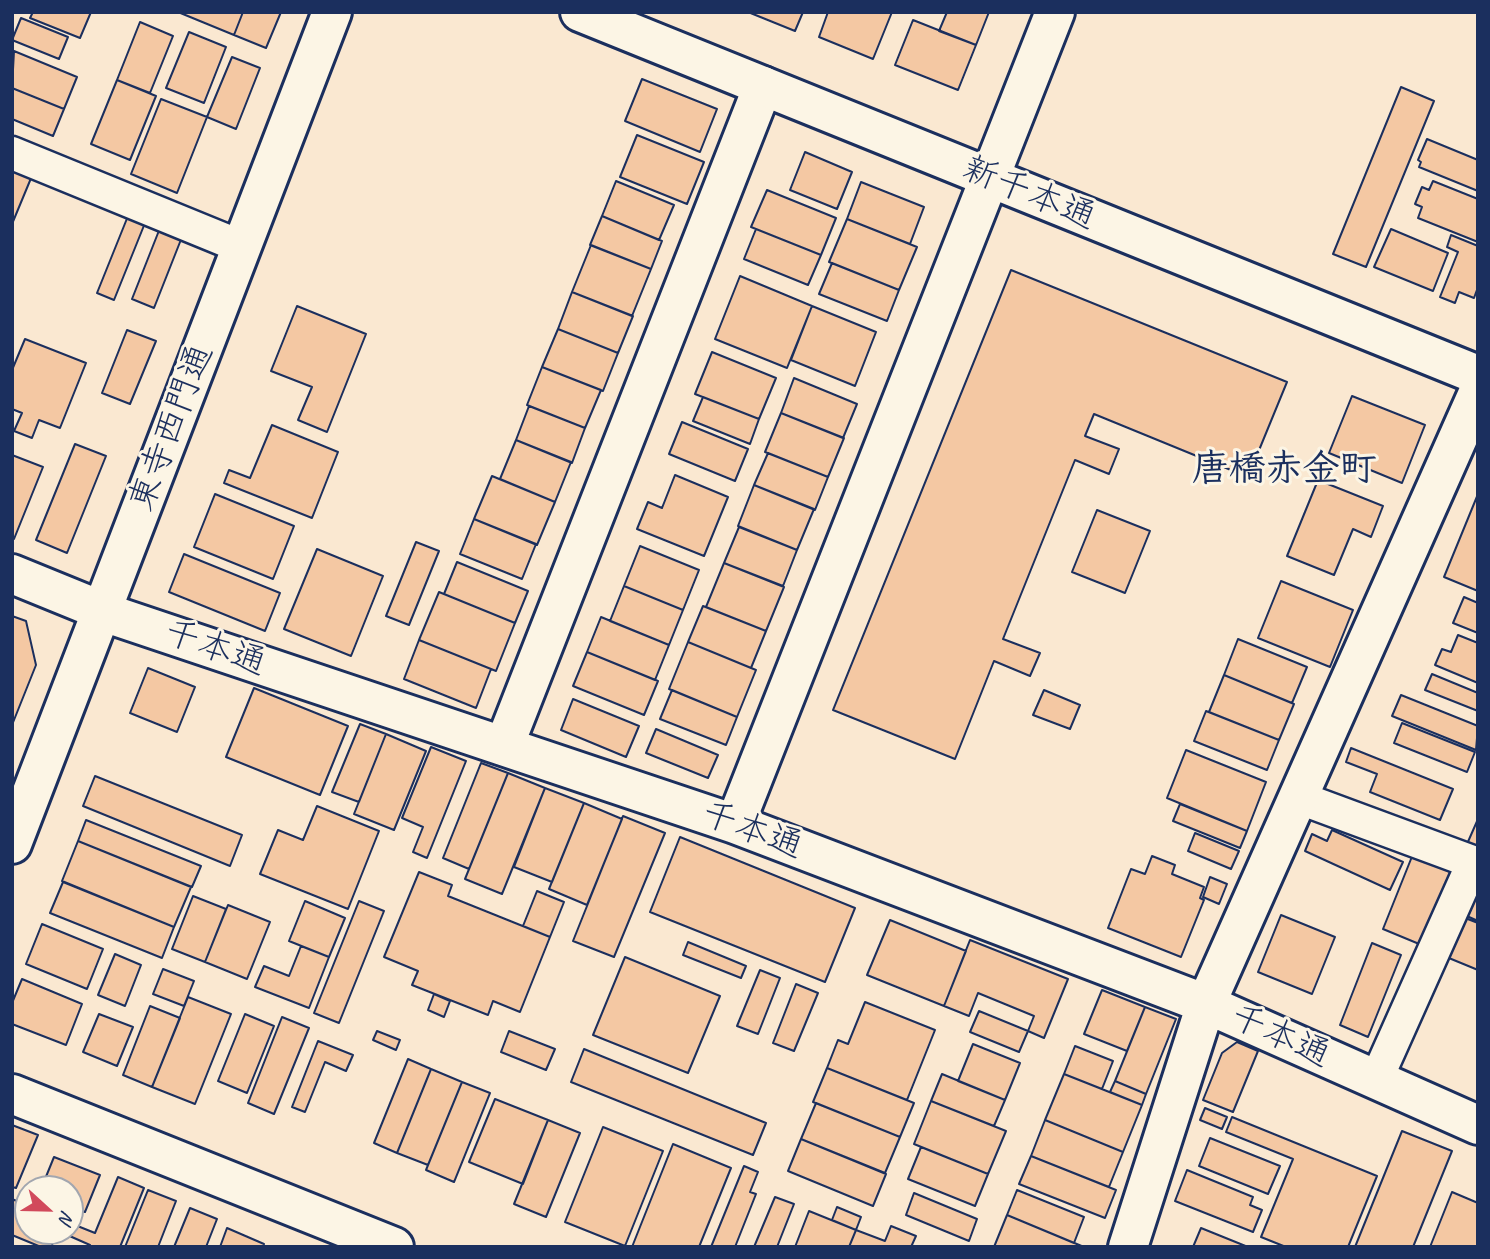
<!DOCTYPE html>
<html>
<head>
<meta charset="utf-8">
<style>
  body { margin:0 }
  #map { position:relative; width:1490px; height:1259px; overflow:hidden; background:#fae8d1; font-family:Caveat,sans-serif }
  canvas { display:block }
  .frame { position:absolute; inset:0; border:14px solid #1b2f5e; pointer-events:none }
  .north { position:absolute; left:14px; top:1175px; width:70px; height:70px; box-sizing:border-box; background:#fcf5e5; border:2px solid #a2a6af; border-radius:50%; rotate:112deg; font-size:19px; font-weight:700; line-height:28px; text-align:center; color:#1b2f5e }
  .north::after { content:''; display:block; margin:auto; width:24px; height:32px; background:#d1495b; clip-path:polygon(50% 0,100% 100%,50% 72%,0 100%) }
</style>
</head>
<body>
<div id="map">
<canvas width="1490" height="1259"></canvas>
<div class="frame"></div>
<div class="north">N</div>
</div>
<script>
const context = document.querySelector('canvas').getContext('2d');
context.lineJoin = 'round';
function paint(path, color) {
  context.fillStyle = color;
  context.fill(path, 'evenodd');
}
function stroke(path, color, width, dash) {
  context.strokeStyle = color;
  context.lineWidth = width;
  context.lineCap = dash ? 'butt' : 'round';
  context.setLineDash(dash || []);
  context.stroke(path);
}
function write(font, color, halo, rows, align = 'center') {
  context.font = font + ' Caveat,"Klee One",sans-serif';
  context.lineWidth = 6;
  context.setLineDash([]);
  context.textBaseline = 'middle';
  context.strokeStyle = halo;
  context.fillStyle = color;
  for (const [text, x, y, turn = 0] of rows) {
    context.save();
    context.translate(x, y);
    context.rotate((+turn || 0) * Math.PI / 180);
    context.textAlign = isNaN(turn) ? turn : align;
    if (halo) context.strokeText(text, 0, 0);
    context.fillText(text, 0, 0);
    context.restore();
  }
}
const building = new Path2D(`
  M 33,12 L 91,12 L 80,38 L 30,18 Z
  M 178,12 L 243,12 L 234,35 Z
  M 243,12 L 281,12 L 266,48 L 234,35 Z
  M 748,12 L 803,12 L 795,31 Z
  M 828,12 L 892,12 L 873,59 L 819,37 Z
  M 947,12 L 989,12 L 976,45 L 939,31 Z
  M 21,18 L 68,37 L 59,59 L 12,40 Z
  M 913,20 L 976,45 L 958,90 L 895,65 Z
  M 140,22 L 173,36 L 150,93 L 117,80 Z
  M 189,32 L 226,47 L 204,103 L 166,88 Z
  M 14,51 L 77,77 L 64,109 L 12,88 Z
  M 232,57 L 260,68 L 236,129 L 207,117 Z
  M 642,79 L 717,109 L 700,152 L 625,121 Z
  M 117,80 L 156,96 L 130,160 L 91,144 Z
  M 1401,87 L 1434,101 L 1366,267 L 1333,254 Z
  M 12,88 L 64,109 L 53,136 L 12,119 Z
  M 161,99 L 207,117 L 177,193 L 131,174 Z
  M 637,135 L 704,162 L 687,204 L 620,177 Z
  M 1427,139 L 1478,160 L 1478,191 L 1419,167 L 1421,162 L 1418,160 Z
  M 805,152 L 852,172 L 837,209 L 790,190 Z
  M 12,163 L 34,171 L 12,224 Z
  M 616,181 L 674,205 L 659,240 L 602,216 Z
  M 1433,181 L 1478,199 L 1478,242 L 1418,218 L 1422,207 L 1415,204 L 1422,187 L 1429,190 Z
  M 861,182 L 924,207 L 910,244 L 847,219 Z
  M 767,190 L 836,218 L 821,255 L 751,227 Z
  M 128,216 L 145,223 L 114,300 L 97,293 Z
  M 602,216 L 662,241 L 651,269 L 590,245 Z
  M 847,219 L 917,247 L 899,290 L 829,262 Z
  M 160,228 L 182,237 L 154,308 L 132,299 Z
  M 756,229 L 821,255 L 808,285 L 744,259 Z
  M 1391,229 L 1448,253 L 1433,291 L 1374,267 Z
  M 1451,235 L 1478,246 L 1478,287 L 1474,298 L 1459,292 L 1455,303 L 1440,297 L 1458,252 L 1447,247 Z
  M 591,245 L 651,269 L 632,316 L 572,292 Z
  M 832,263 L 899,290 L 887,321 L 819,294 Z
  M 1011,270 L 1287,382 L 1248,477 L 1094,414 L 1085,436 L 1119,449 L 1109,474 L 1075,460 L 1003,639 L 1040,653 L 1030,676 L 994,661 L 955,759 L 833,710 Z
  M 740,276 L 812,306 L 787,368 L 715,339 Z
  M 572,292 L 633,316 L 618,353 L 558,329 Z
  M 297,306 L 366,334 L 327,432 L 298,420 L 312,387 L 271,371 Z
  M 812,306 L 876,332 L 855,386 L 791,360 Z
  M 558,329 L 618,353 L 603,391 L 542,367 Z
  M 127,330 L 156,341 L 130,404 L 102,393 Z
  M 25,339 L 86,363 L 60,428 L 39,420 L 32,438 L 14,431 L 22,413 L 12,409 L 12,370 Z
  M 712,352 L 776,378 L 759,419 L 695,394 Z
  M 542,367 L 601,390 L 585,428 L 527,405 Z
  M 794,378 L 857,404 L 843,438 L 781,413 Z
  M 1352,396 L 1425,425 L 1402,483 L 1329,453 Z
  M 703,397 L 759,419 L 750,444 L 693,421 Z
  M 529,406 L 585,428 L 572,463 L 516,440 Z
  M 781,413 L 844,438 L 828,477 L 765,452 Z
  M 682,422 L 748,449 L 735,481 L 669,454 Z
  M 272,425 L 338,452 L 312,518 L 224,483 L 229,470 L 250,478 Z
  M 516,440 L 571,462 L 555,502 L 500,479 Z
  M 75,444 L 106,456 L 67,553 L 36,540 Z
  M 768,453 L 828,477 L 815,510 L 754,485 Z
  M 12,455 L 43,467 L 14,539 L 12,538 Z
  M 675,475 L 728,497 L 704,556 L 637,529 L 648,502 L 662,508 Z
  M 492,476 L 555,502 L 537,545 L 474,519 Z
  M 1318,480 L 1383,506 L 1371,537 L 1353,529 L 1334,575 L 1287,556 Z
  M 754,485 L 814,509 L 797,550 L 738,526 Z
  M 215,494 L 294,526 L 273,579 L 194,547 Z
  M 1478,494 L 1478,591 L 1444,577 Z
  M 1097,510 L 1150,531 L 1125,593 L 1072,572 Z
  M 474,519 L 536,544 L 522,579 L 460,554 Z
  M 739,527 L 797,550 L 783,586 L 724,563 Z
  M 416,542 L 439,551 L 409,625 L 386,616 Z
  M 640,546 L 699,570 L 683,610 L 624,586 Z
  M 317,549 L 383,576 L 351,656 L 284,629 Z
  M 184,554 L 280,593 L 265,631 L 169,592 Z
  M 457,562 L 528,591 L 515,623 L 444,594 Z
  M 724,563 L 784,587 L 766,631 L 706,607 Z
  M 1281,581 L 1353,610 L 1330,667 L 1258,638 Z
  M 624,586 L 683,610 L 669,645 L 610,621 Z
  M 439,592 L 515,623 L 496,671 L 419,640 Z
  M 1464,597 L 1478,603 L 1478,633 L 1453,623 Z
  M 703,606 L 766,631 L 751,668 L 688,642 Z
  M 12,616 L 26,621 L 36,665 L 12,725 Z
  M 601,617 L 669,645 L 655,680 L 587,652 Z
  M 1458,635 L 1478,643 L 1478,683 L 1435,665 L 1442,649 L 1451,652 Z
  M 1238,639 L 1307,667 L 1292,703 L 1224,675 Z
  M 419,640 L 491,669 L 476,708 L 404,679 Z
  M 688,642 L 756,670 L 737,717 L 669,689 Z
  M 587,652 L 658,681 L 644,715 L 573,686 Z
  M 148,668 L 195,687 L 177,732 L 130,713 Z
  M 1432,674 L 1478,693 L 1478,711 L 1425,690 Z
  M 1224,675 L 1294,704 L 1279,740 L 1209,712 Z
  M 254,688 L 348,726 L 320,795 L 226,757 Z
  M 672,690 L 737,717 L 726,745 L 660,719 Z
  M 1044,690 L 1080,705 L 1070,729 L 1033,715 Z
  M 1401,695 L 1478,726 L 1476,750 L 1392,716 Z
  M 573,699 L 639,726 L 626,757 L 561,730 Z
  M 1206,711 L 1279,740 L 1267,770 L 1194,741 Z
  M 1402,723 L 1475,752 L 1467,772 L 1394,743 Z
  M 360,724 L 386,734 L 359,802 L 332,792 Z
  M 656,729 L 718,755 L 708,778 L 646,753 Z
  M 386,734 L 426,751 L 394,830 L 354,814 Z
  M 431,747 L 466,761 L 427,858 L 413,852 L 423,827 L 402,818 Z
  M 1351,748 L 1453,789 L 1440,820 L 1370,792 L 1377,774 L 1346,762 Z
  M 1186,750 L 1266,782 L 1247,831 L 1167,798 Z
  M 481,763 L 508,773 L 469,869 L 443,858 Z
  M 508,773 L 545,788 L 502,894 L 465,879 Z
  M 95,776 L 242,835 L 230,866 L 83,806 Z
  M 545,788 L 584,803 L 552,882 L 514,867 Z
  M 584,803 L 622,819 L 587,905 L 549,889 Z
  M 1180,804 L 1247,831 L 1240,848 L 1173,821 Z
  M 317,806 L 379,831 L 348,909 L 260,874 L 278,830 L 303,840 Z
  M 623,816 L 665,833 L 614,957 L 573,941 Z
  M 1478,819 L 1478,848 L 1467,844 Z
  M 86,820 L 201,866 L 192,887 L 78,841 Z
  M 1332,830 L 1403,862 L 1390,890 L 1305,851 L 1312,834 L 1327,841 Z
  M 1195,833 L 1239,851 L 1231,869 L 1188,851 Z
  M 680,837 L 855,908 L 825,982 L 650,912 Z
  M 78,841 L 191,887 L 174,927 L 62,881 Z
  M 1415,849 L 1457,865 L 1424,946 L 1383,929 Z
  M 1152,856 L 1175,865 L 1172,874 L 1204,887 L 1200,898 L 1204,900 L 1181,957 L 1108,928 L 1131,869 L 1145,874 Z
  M 419,872 L 452,885 L 448,896 L 550,937 L 520,1012 L 493,1001 L 488,1015 L 412,985 L 418,971 L 384,957 Z
  M 1210,877 L 1227,884 L 1219,904 L 1203,897 Z
  M 63,882 L 174,927 L 162,958 L 50,913 Z
  M 1478,882 L 1478,921 L 1460,913 Z
  M 537,891 L 564,902 L 550,937 L 523,926 Z
  M 193,896 L 226,909 L 205,962 L 172,949 Z
  M 305,901 L 345,918 L 329,957 L 289,941 Z
  M 359,901 L 384,911 L 339,1023 L 314,1013 Z
  M 228,905 L 270,922 L 247,979 L 205,962 Z
  M 1281,915 L 1335,937 L 1312,994 L 1258,972 Z
  M 1460,916 L 1478,923 L 1478,970 L 1444,956 Z
  M 890,920 L 966,951 L 944,1006 L 867,975 Z
  M 42,924 L 103,949 L 87,989 L 26,964 Z
  M 970,940 L 1068,979 L 1044,1038 L 1028,1031 L 1034,1016 L 978,993 L 969,1016 L 944,1006 Z
  M 688,942 L 746,966 L 741,978 L 683,955 Z
  M 1372,943 L 1401,955 L 1368,1037 L 1340,1025 Z
  M 301,946 L 329,957 L 309,1008 L 255,987 L 264,966 L 289,976 Z
  M 115,954 L 141,965 L 125,1006 L 98,995 Z
  M 625,957 L 720,996 L 688,1073 L 593,1035 Z
  M 163,969 L 194,981 L 184,1006 L 153,994 Z
  M 760,970 L 780,978 L 758,1034 L 737,1026 Z
  M 22,979 L 82,1004 L 66,1045 L 12,1024 L 12,1003 Z
  M 796,984 L 818,993 L 794,1051 L 773,1043 Z
  M 1102,990 L 1145,1007 L 1127,1051 L 1084,1034 Z
  M 434,994 L 450,1001 L 444,1017 L 428,1010 Z
  M 188,997 L 231,1014 L 195,1104 L 152,1087 Z
  M 865,1002 L 935,1030 L 907,1100 L 827,1068 L 838,1040 L 848,1044 Z
  M 150,1006 L 180,1018 L 152,1087 L 123,1075 Z
  M 1145,1007 L 1176,1019 L 1146,1094 L 1115,1081 Z
  M 979,1011 L 1028,1031 L 1019,1052 L 970,1032 Z
  M 99,1014 L 133,1027 L 117,1066 L 83,1052 Z
  M 245,1014 L 274,1026 L 247,1093 L 218,1081 Z
  M 282,1017 L 309,1028 L 274,1114 L 248,1103 Z
  M 377,1031 L 400,1040 L 396,1050 L 373,1040 Z
  M 509,1031 L 555,1049 L 546,1070 L 501,1052 Z
  M 318,1041 L 353,1055 L 346,1071 L 325,1062 L 305,1112 L 292,1107 Z
  M 1237,1042 L 1258,1051 L 1233,1112 L 1203,1100 L 1222,1053 Z
  M 973,1044 L 1020,1063 L 1005,1100 L 958,1081 Z
  M 1075,1046 L 1113,1061 L 1102,1089 L 1064,1074 Z
  M 584,1049 L 766,1123 L 753,1155 L 571,1082 Z
  M 408,1059 L 431,1069 L 397,1153 L 374,1143 Z
  M 827,1068 L 914,1103 L 900,1137 L 813,1102 Z
  M 431,1069 L 462,1082 L 428,1165 L 397,1153 Z
  M 942,1074 L 1005,1100 L 994,1126 L 931,1101 Z
  M 1064,1074 L 1142,1105 L 1123,1152 L 1045,1120 Z
  M 1115,1081 L 1146,1094 L 1142,1105 L 1110,1092 Z
  M 462,1082 L 490,1093 L 454,1182 L 426,1170 Z
  M 495,1099 L 548,1120 L 523,1184 L 469,1162 Z
  M 931,1101 L 1006,1131 L 988,1174 L 914,1144 Z
  M 816,1103 L 900,1137 L 885,1173 L 801,1139 Z
  M 1205,1108 L 1227,1117 L 1222,1129 L 1200,1120 Z
  M 1232,1117 L 1377,1176 L 1348,1247 L 1286,1247 L 1261,1237 L 1293,1159 L 1226,1132 Z
  M 548,1120 L 580,1133 L 546,1217 L 514,1204 Z
  M 1045,1120 L 1123,1152 L 1109,1187 L 1031,1156 Z
  M 12,1125 L 38,1135 L 16,1188 L 12,1187 Z
  M 603,1127 L 663,1151 L 625,1246 L 565,1222 Z
  M 1402,1131 L 1452,1151 L 1413,1247 L 1355,1247 Z
  M 1210,1138 L 1280,1166 L 1268,1194 L 1199,1166 Z
  M 801,1139 L 886,1174 L 873,1206 L 788,1171 Z
  M 673,1144 L 731,1168 L 699,1247 L 632,1247 Z
  M 921,1147 L 988,1174 L 975,1206 L 908,1179 Z
  M 1031,1156 L 1116,1190 L 1105,1218 L 1019,1184 Z
  M 54,1157 L 100,1175 L 85,1212 L 70,1206 L 70,1189 L 41,1189 Z
  M 744,1166 L 758,1172 L 750,1192 L 756,1194 L 735,1247 L 711,1247 Z
  M 1187,1170 L 1253,1197 L 1250,1205 L 1262,1210 L 1253,1232 L 1175,1201 Z
  M 118,1177 L 144,1188 L 120,1247 L 90,1247 L 90,1245 L 65,1234 L 66,1231 L 70,1231 L 70,1223 L 95,1233 Z
  M 148,1190 L 176,1201 L 158,1247 L 125,1247 Z
  M 1017,1190 L 1084,1217 L 1074,1243 L 1007,1215 Z
  M 1452,1192 L 1478,1203 L 1478,1247 L 1430,1247 Z
  M 914,1193 L 977,1219 L 969,1241 L 906,1215 Z
  M 775,1197 L 794,1204 L 777,1247 L 754,1247 Z
  M 12,1199 L 28,1206 L 28,1231 L 58,1231 L 51,1247 L 41,1247 L 12,1235 Z
  M 837,1207 L 861,1217 L 856,1230 L 832,1220 Z
  M 190,1208 L 217,1219 L 206,1247 L 174,1247 Z
  M 809,1211 L 856,1230 L 849,1247 L 795,1247 Z
  M 1007,1215 L 1084,1247 L 994,1247 Z
  M 891,1226 L 916,1236 L 911,1247 L 849,1247 L 856,1230 L 885,1241 Z
  M 227,1228 L 264,1244 L 263,1247 L 220,1247 Z
  M 1201,1228 L 1248,1247 L 1193,1247 Z`);
const lane = new Path2D(`
  M 12,153 L 242,247
  M 1297,797 L 1478,864
  M 1376,1080 L 1473,863`);
const street = new Path2D(`
  M 12,574 L 115,616 L 735,824 L 1206,1004 L 1478,1125
  M 504,746 L 763,86
  M 735,824 L 1055,12
  M 12,1094 L 394,1247
  M 1128,1247 L 1206,1004 L 1478,393`);
const secondary = new Path2D(`
  M 580,12 L 1478,375
  M 12,844 L 332,12`);
const streetNames = [
  ["新千本通",1029,194,22],
  ["東寺西門通",172,428,-69],
  ["千本通",215,649,19],
  ["千本通",752,831,20],
  ["千本通",1280,1037,24]
];
const neighbourhoodNames = [
  ["唐橋赤金町",1284,470]
];
paint(building, '#f4c8a3');
stroke(building, '#1b2f5e', 2);
stroke(lane, '#1b2f5e', 37);
stroke(street, '#1b2f5e', 44);
stroke(secondary, '#1b2f5e', 44);
stroke(lane, '#fcf5e5', 32);
stroke(street, '#fcf5e5', 38);
stroke(secondary, '#fcf5e5', 38);
write('35px', '#1b2f5e', '#fcf5e5', streetNames);
write('bold 37px', '#1b2f5e', '#fcf5e5', neighbourhoodNames);
</script>
</body>
</html>
